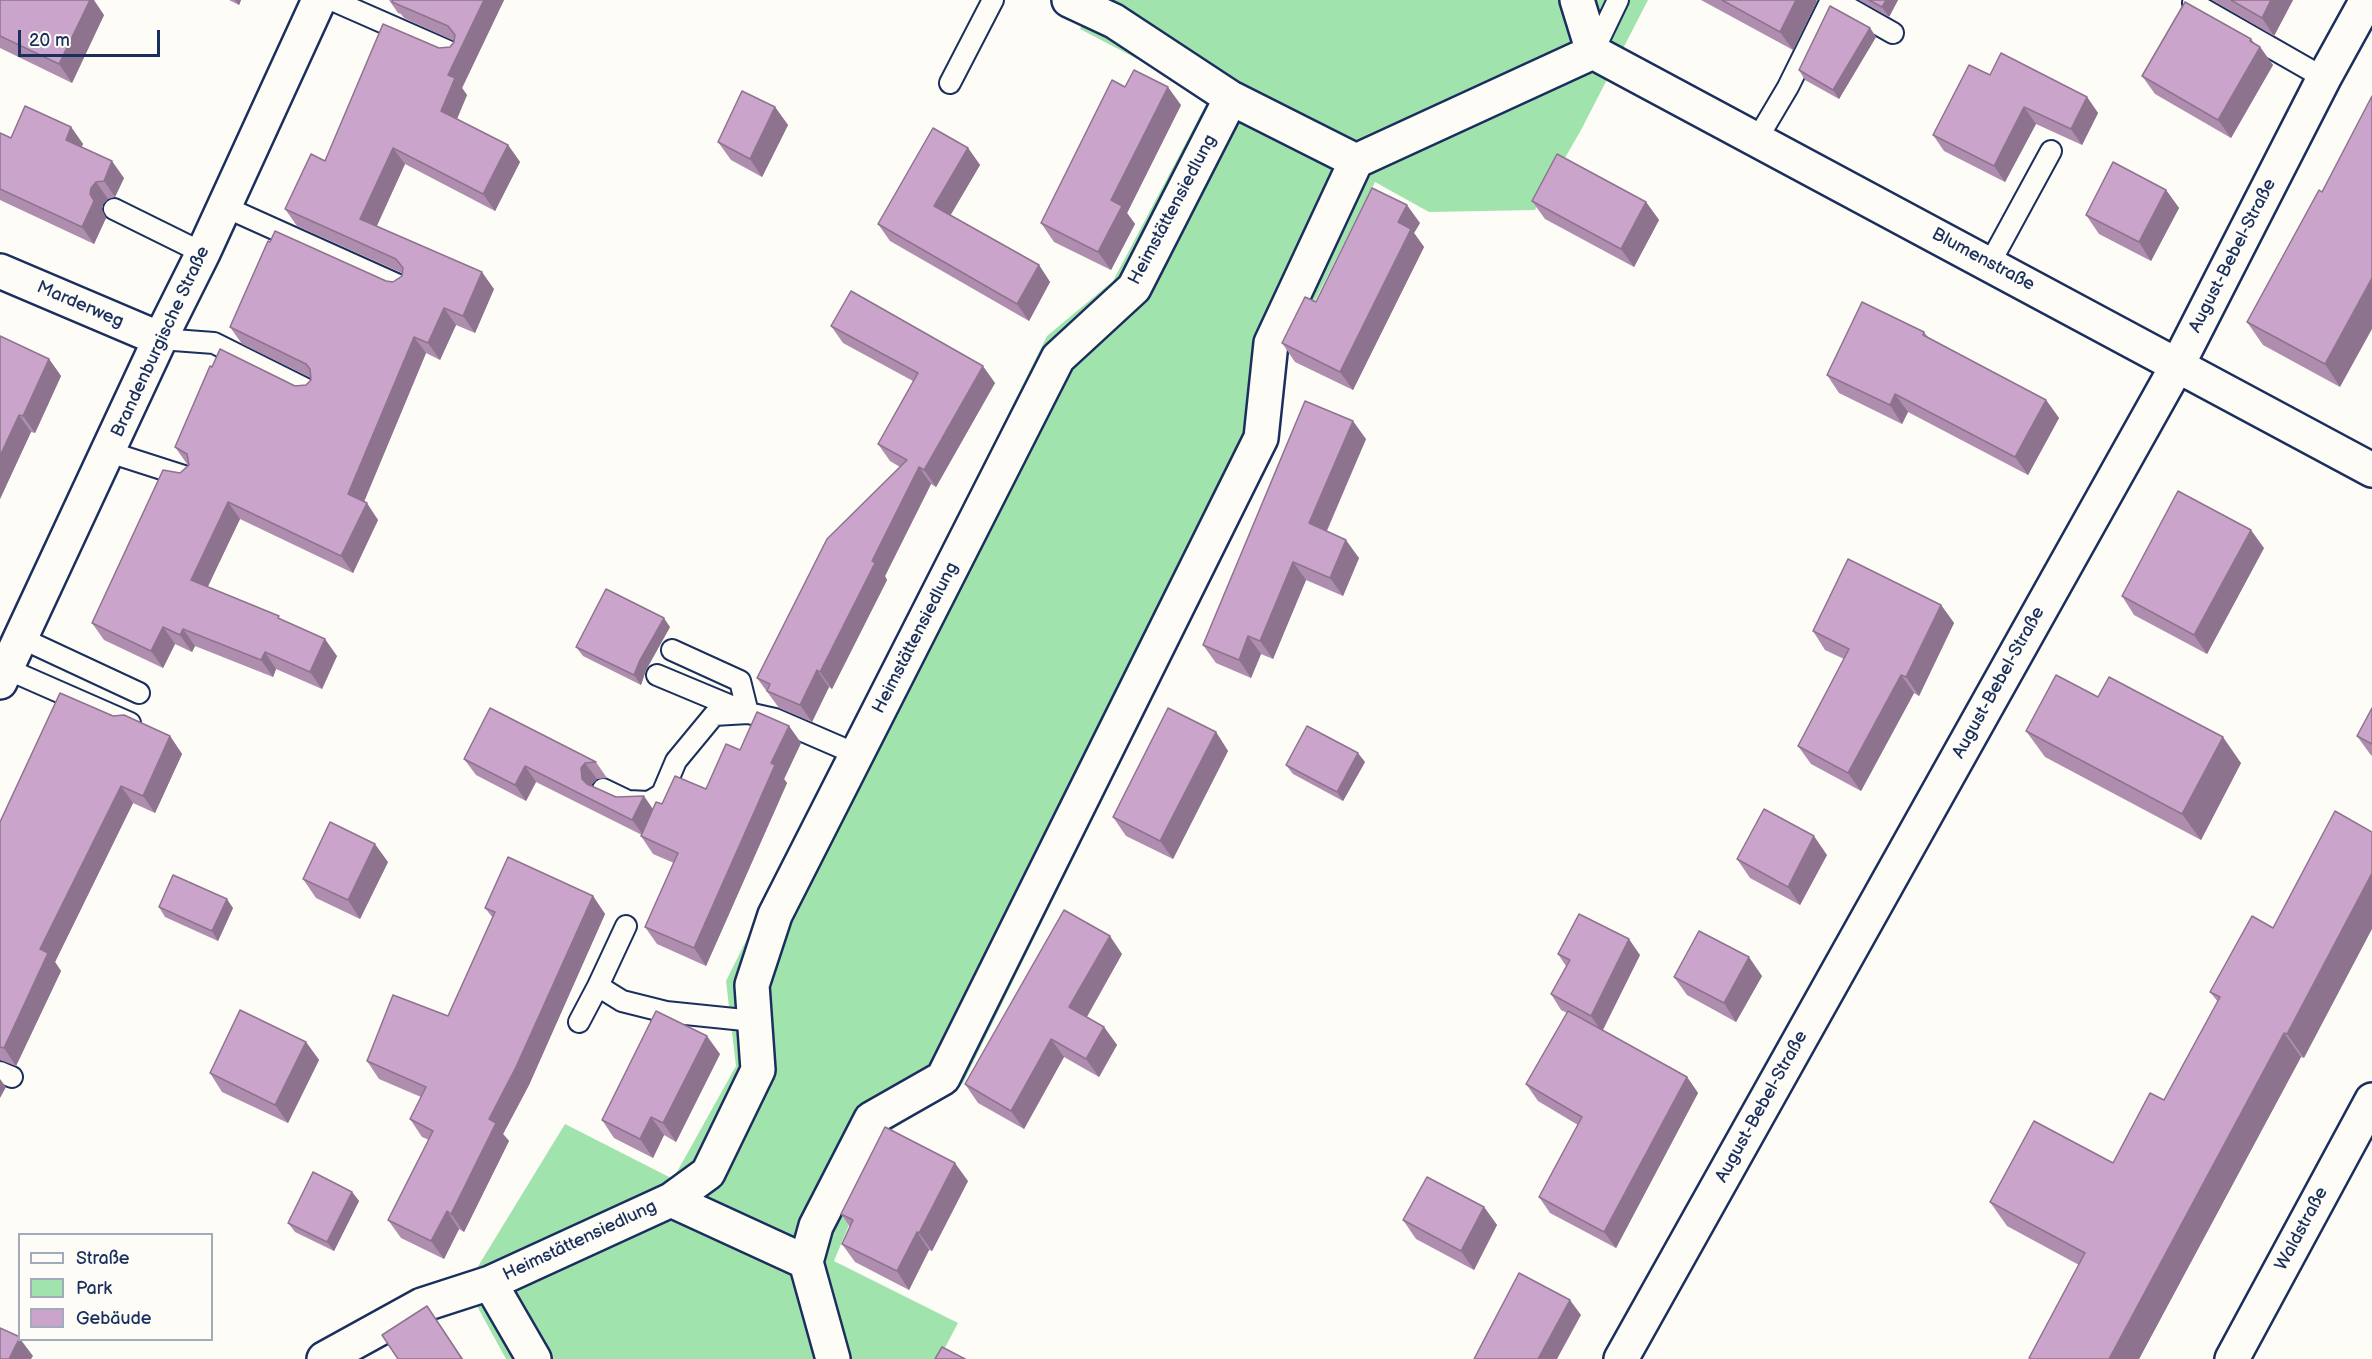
<!DOCTYPE html>
<html>
<head>
<meta charset="utf-8">
<style>
  body { margin:0 }
  #map { position:relative; width:2372px; height:1359px; overflow:hidden; background:#fdfcf7; font-family:"Balsamiq Sans",sans-serif }
  canvas { display:block }
  .legend { position:absolute; left:18px; top:1233px; width:195px; height:108px; box-sizing:border-box; background:#fdfcf7; border:2px solid #a3aaba; margin:0; padding:8px 10px; list-style:none; font-size:18px; color:#1b2f5e }
  .legend li { display:flex; align-items:center; gap:12px; height:30px }
  .legend b { width:30px; border:2px solid #a3aaba }
  .scale { position:absolute; left:18px; top:30px; width:142px; height:27px; box-sizing:border-box; border:3px solid #1b2f5e; border-top:0; padding-left:8px; font-size:18px; line-height:21px; white-space:nowrap; color:#1b2f5e; -webkit-text-stroke:4px #fdfcf7; paint-order:stroke }
</style>
</head>
<body>
<div id="map">
<canvas width="2372" height="1359"></canvas>
<ul class="legend">
<li><b style="height:8px;background:#fdfcf7"></b>Straße</li>
<li><b style="height:16px;background:#a1e3ad"></b>Park</li>
<li><b style="height:16px;background:#cba4cb"></b>Gebäude</li>
</ul>
<div class="scale">20 m</div>
</div>
<script>
const context = document.querySelector('canvas').getContext('2d');
context.lineJoin = 'round';
function paint(path, color) {
  context.fillStyle = color;
  context.fill(path, 'evenodd');
}
function stroke(path, color, width, dash) {
  context.strokeStyle = color;
  context.lineWidth = width;
  context.lineCap = dash ? 'butt' : 'round';
  context.setLineDash(dash || []);
  context.stroke(path);
}
function write(font, color, halo, rows, align = 'center') {
  context.font = font + ' "Balsamiq Sans",sans-serif';
  context.lineWidth = 5;
  context.setLineDash([]);
  context.textBaseline = 'middle';
  context.strokeStyle = halo;
  context.fillStyle = color;
  for (const [text, x, y, turn = 0] of rows) {
    context.save();
    context.translate(x, y);
    context.rotate((+turn || 0) * Math.PI / 180);
    context.textAlign = isNaN(turn) ? turn : align;
    if (halo) context.strokeText(text, 0, 0);
    context.fillText(text, 0, 0);
    context.restore();
  }
}
const green = new Path2D(`
  M 1094,0 L 1648,0 L 1581,130 L 1535,210 L 1429,212 L 1375,182 L 1281,368 L 1274,449 L 963,1083 L 887,1133 L 834,1261 L 958,1323 L 939,1359 L 506,1359 L 466,1286 L 565,1124 L 673,1179 L 736,1066 L 726,981 L 1047,336 L 1113,281 L 1210,97 L 1080,29 Z`);
const service = new Path2D(`
  M 332,0 L 455,54
  M 1835,0 L 1893,33
  M 2193,3 L 2324,78
  M 1593,52 L 1618,0
  M 950,83 L 993,0
  M 1756,141 L 1788,87 L 1831,0
  M 223,206 L 403,287
  M 114,209 L 203,253
  M 1990,263 L 2051,151
  M 160,339 L 214,343 L 312,392
  M 109,452 L 190,478
  M 21,638 L 139,693
  M 7,669 L 130,723
  M 657,675 L 748,713 L 740,681 L 672,650
  M 603,789 L 628,801 L 649,802 L 662,794 L 676,761 L 714,715 L 748,713 L 775,719 L 856,754
  M 626,926 L 598,986 L 622,1001 L 666,1012 L 754,1021
  M 579,1022 L 598,986
  M 0,1072 L 12,1077`);
const minor = new Path2D(`
  M 1069,0 L 1114,21 L 1231,98 L 1356,161 L 1593,52
  M 1577,0 L 1593,52
  M 1593,52 L 2372,470
  M 0,271 L 160,339
  M 0,682 L 160,339 L 203,253 L 319,0
  M 671,1200 L 806,1262
  M 490,1283 L 534,1359
  M 324,1359 L 422,1305 L 490,1283 L 671,1200 L 708,1173 L 758,1070 L 752,985 L 775,915 L 1058,358 L 1134,288 L 1231,98
  M 833,1359 L 806,1262 L 816,1226 L 871,1119 L 943,1078 L 1261,438 L 1271,343 L 1356,161
  M 1621,1359 L 2177,366 L 2324,78 L 2367,0
  M 2232,1359 L 2372,1100`);
const wall = new Path2D(`
  M 229,0 L 241,0 L 239,5 Z
  M 389,0 L 504,0 L 462,88 L 467,95 L 457,119 L 508,145 L 520,162 L 495,211 L 405,164 L 377,226 L 494,289 L 475,333 L 456,325 L 440,360 L 426,353 L 364,502 L 378,520 L 353,573 L 240,519 L 207,587 L 281,619 L 337,656 L 322,689 L 276,669 L 273,677 L 195,646 L 192,652 L 175,644 L 163,668 L 104,640 L 92,623 L 180,473 L 189,465 L 187,464 L 175,447 L 295,386 L 306,385 L 311,380 L 311,378 L 242,344 L 230,327 L 386,281 L 393,282 L 402,276 L 402,273 L 297,226 L 285,209 L 325,161 L 439,48 L 450,47 L 454,42 L 454,41 L 404,18 L 401,14 L 398,13 Z
  M 1701,0 L 1816,0 L 1817,1 L 1793,50 Z
  M 1859,0 L 1898,0 L 1889,17 Z
  M 2212,0 L 2293,0 L 2274,36 Z
  M 104,15 L 72,83 L 0,48 L 0,36 Z
  M 1870,28 L 1876,37 L 1839,99 L 1805,80 L 1799,70 Z
  M 2251,39 L 2253,43 L 2260,47 L 2273,65 L 2231,138 L 2155,94 L 2142,76 Z
  M 1990,75 L 2087,97 L 2098,113 L 2082,145 L 2036,124 L 2005,182 L 1944,151 L 1933,135 Z
  M 1125,87 L 1181,105 L 1127,213 L 1135,224 L 1111,270 L 1054,242 L 1041,223 Z
  M 775,107 L 788,125 L 762,177 L 731,160 L 718,142 Z
  M 71,127 L 83,144 L 81,147 L 124,178 L 115,197 L 108,199 L 103,204 L 102,210 L 106,218 L 94,244 L 0,200 L 0,133 L 11,138 Z
  M 968,148 L 980,165 L 950,215 L 1039,265 L 1050,282 L 1029,321 L 890,241 L 878,224 Z
  M 2166,190 L 2179,208 L 2151,261 L 2099,234 L 2086,215 Z
  M 2322,192 L 2340,387 L 2263,345 L 2247,322 Z
  M 1532,201 L 1646,202 L 1659,220 L 1634,267 L 1545,219 Z
  M 1420,223 L 1414,233 L 1424,247 L 1353,390 L 1295,362 L 1282,343 L 1316,302 Z
  M 831,326 L 995,383 L 936,487 L 931,484 L 885,576 L 887,580 L 832,689 L 829,687 L 812,722 L 779,708 L 757,678 L 900,467 L 890,461 L 878,444 L 913,381 L 843,343 Z
  M 1924,332 L 1928,337 L 2046,400 L 2059,418 L 2028,475 L 1908,412 L 1902,424 L 1839,393 L 1827,375 Z
  M 0,336 L 49,359 L 61,376 L 35,433 L 31,432 L 0,499 Z
  M 1366,439 L 1327,531 L 1359,558 L 1343,596 L 1306,580 L 1273,659 L 1261,654 L 1251,678 L 1216,663 L 1203,645 Z
  M 2264,548 L 2207,654 L 2134,615 L 2122,596 Z
  M 1941,605 L 1954,623 L 1919,696 L 1914,693 L 1861,791 L 1811,764 L 1798,746 L 1844,659 L 1825,650 L 1813,631 Z
  M 670,627 L 646,670 L 641,685 L 583,656 L 576,647 Z
  M 2098,697 L 2241,763 L 2201,840 L 2045,757 L 2026,731 Z
  M 2372,708 L 2372,756 L 2370,754 L 2357,736 Z
  M 113,716 L 170,736 L 182,754 L 155,813 L 133,803 L 55,962 L 61,971 L 16,1066 L 0,1060 L 0,822 Z
  M 789,726 L 801,743 L 784,779 L 787,783 L 706,966 L 657,944 L 645,927 L 674,863 L 653,854 L 641,836 L 642,835 L 536,782 L 526,801 L 476,775 L 464,759 L 596,762 L 607,778 L 597,779 L 592,784 L 592,786 L 616,797 L 653,809 L 662,804 L 706,789 L 740,750 Z
  M 1216,732 L 1228,751 L 1173,859 L 1126,836 L 1113,817 Z
  M 1365,762 L 1343,801 L 1293,774 L 1286,765 Z
  M 1827,855 L 1800,905 L 1750,878 L 1737,859 Z
  M 388,862 L 360,919 L 316,898 L 303,879 Z
  M 593,896 L 605,914 L 529,1085 L 503,1134 L 509,1141 L 464,1232 L 459,1229 L 444,1259 L 401,1238 L 388,1220 L 429,1140 L 422,1137 L 410,1119 L 421,1097 L 379,1079 L 367,1061 L 448,1016 L 493,918 L 485,908 Z
  M 159,907 L 233,908 L 218,941 L 165,917 Z
  M 2252,916 L 2304,1058 L 2301,1057 L 2139,1359 L 2030,1359 L 2029,1358 L 2079,1265 L 2007,1226 L 1990,1202 L 2113,1163 L 2164,1100 L 2218,1002 L 2210,992 Z
  M 1122,954 L 1087,1017 L 1104,1027 L 1117,1045 L 1099,1077 L 1064,1057 L 1024,1129 L 978,1103 L 965,1084 Z
  M 1558,954 L 1640,955 L 1602,1030 L 1687,1077 L 1698,1093 L 1616,1248 L 1550,1213 L 1539,1197 L 1578,1125 L 1538,1101 L 1526,1084 L 1567,1013 L 1561,1010 L 1551,994 L 1566,966 Z
  M 1762,976 L 1736,1022 L 1687,995 L 1674,977 Z
  M 306,1042 L 319,1060 L 288,1123 L 222,1092 L 210,1073 Z
  M 720,1054 L 676,1142 L 664,1135 L 653,1158 L 614,1138 L 602,1120 Z
  M 968,1181 L 932,1251 L 929,1250 L 909,1290 L 855,1262 L 842,1244 L 850,1227 L 841,1214 Z
  M 352,1192 L 359,1201 L 334,1251 L 295,1232 L 288,1223 Z
  M 1484,1207 L 1497,1225 L 1474,1270 L 1416,1239 L 1403,1220 Z`);
const shadedWall = new Path2D(`
  M 90,0 L 94,0 L 104,15 L 72,83 L 59,64 Z
  M 235,0 L 241,0 L 239,5 Z
  M 484,0 L 504,0 L 462,88 L 467,95 L 453,128 L 441,111 L 448,75 Z
  M 1796,0 L 1816,0 L 1817,1 L 1793,50 L 1780,32 Z
  M 1886,0 L 1898,0 L 1889,17 L 1882,7 Z
  M 2271,0 L 2293,0 L 2274,36 L 2262,18 Z
  M 1870,28 L 1876,37 L 1839,99 L 1833,90 Z
  M 2251,39 L 2259,50 L 2260,47 L 2273,65 L 2231,138 L 2218,120 Z
  M 1168,87 L 1181,105 L 1127,213 L 1135,224 L 1111,270 L 1098,252 L 1111,200 Z
  M 2087,97 L 2098,113 L 2082,145 L 2071,129 Z
  M 775,107 L 788,125 L 762,177 L 750,159 Z
  M 2024,107 L 2036,124 L 2005,182 L 1994,166 Z
  M 71,127 L 83,144 L 77,157 L 66,140 Z
  M 508,145 L 520,162 L 495,211 L 483,194 Z
  M 393,148 L 405,164 L 372,236 L 360,219 Z
  M 968,148 L 980,165 L 946,223 L 934,206 Z
  M 112,161 L 124,178 L 115,197 L 104,181 Z
  M 96,182 L 108,199 L 103,204 L 102,210 L 106,218 L 94,244 L 82,227 L 91,188 Z
  M 2166,190 L 2179,208 L 2151,261 L 2139,242 Z
  M 1646,202 L 1659,220 L 1634,267 L 1621,249 Z
  M 1407,205 L 1420,223 L 1414,233 L 1424,247 L 1353,390 L 1340,372 L 1398,222 Z
  M 1039,265 L 1050,282 L 1029,321 L 1017,304 Z
  M 482,272 L 494,289 L 475,333 L 463,316 Z
  M 2372,278 L 2372,329 L 2340,387 L 2325,364 Z
  M 444,308 L 456,325 L 440,360 L 428,343 Z
  M 414,337 L 426,353 L 360,511 L 348,494 Z
  M 49,359 L 61,376 L 35,433 L 23,416 Z
  M 983,366 L 995,383 L 936,487 L 924,470 Z
  M 1895,394 L 1908,412 L 1902,424 L 1890,405 Z
  M 2046,400 L 2059,418 L 2028,475 L 2015,457 Z
  M 19,415 L 31,432 L 0,499 L 0,456 Z
  M 1353,421 L 1366,439 L 1322,541 L 1309,523 Z
  M 919,467 L 931,484 L 885,576 L 887,580 L 832,689 L 820,672 L 872,561 Z
  M 228,502 L 240,519 L 203,597 L 191,580 Z
  M 367,503 L 378,520 L 353,573 L 341,556 Z
  M 2251,530 L 2264,548 L 2207,654 L 2194,635 Z
  M 1346,540 L 1359,558 L 1343,596 L 1330,578 Z
  M 1293,562 L 1306,580 L 1273,659 L 1260,641 Z
  M 1941,605 L 1954,623 L 1919,696 L 1906,677 Z
  M 664,618 L 670,627 L 646,670 L 641,685 L 634,675 L 640,660 Z
  M 163,627 L 175,644 L 163,668 L 151,651 Z
  M 183,629 L 195,646 L 192,652 L 180,635 Z
  M 1248,636 L 1261,654 L 1251,678 L 1239,660 Z
  M 325,639 L 337,656 L 322,689 L 310,672 Z
  M 265,652 L 276,669 L 273,677 L 261,660 Z
  M 817,670 L 829,687 L 812,722 L 800,705 Z
  M 1901,675 L 1914,693 L 1861,791 L 1848,773 Z
  M 789,726 L 801,743 L 784,779 L 787,783 L 706,966 L 694,948 L 771,763 Z
  M 1216,732 L 1228,751 L 1173,859 L 1160,841 Z
  M 170,736 L 182,754 L 155,813 L 143,796 Z
  M 2223,737 L 2241,763 L 2201,840 L 2182,814 Z
  M 1358,753 L 1365,762 L 1343,801 L 1337,792 Z
  M 585,763 L 597,779 L 592,784 L 593,795 L 582,779 L 581,768 Z
  M 525,766 L 536,782 L 526,801 L 515,785 Z
  M 121,786 L 133,803 L 55,962 L 61,971 L 16,1066 L 4,1048 L 40,949 Z
  M 644,796 L 655,812 L 644,836 L 632,820 Z
  M 1814,836 L 1827,855 L 1800,905 L 1788,887 Z
  M 375,844 L 388,862 L 360,919 L 348,900 Z
  M 2372,873 L 2372,929 L 2304,1058 L 2287,1034 Z
  M 593,896 L 605,914 L 529,1085 L 503,1134 L 509,1141 L 464,1232 L 451,1214 L 489,1119 Z
  M 227,899 L 233,908 L 218,941 L 212,931 Z
  M 1110,936 L 1122,954 L 1082,1025 L 1069,1007 Z
  M 1629,939 L 1640,955 L 1602,1032 L 1591,1016 Z
  M 1749,957 L 1762,976 L 1736,1022 L 1724,1003 Z
  M 1104,1027 L 1117,1045 L 1099,1077 L 1086,1059 Z
  M 2284,1033 L 2301,1057 L 2139,1359 L 2109,1359 Z
  M 707,1036 L 720,1054 L 676,1142 L 663,1123 Z
  M 1051,1039 L 1064,1057 L 1024,1129 L 1011,1111 Z
  M 306,1042 L 319,1060 L 288,1123 L 275,1105 Z
  M 1687,1077 L 1698,1093 L 1616,1248 L 1604,1232 Z
  M 0,1079 L 6,1087 L 0,1098 Z
  M 651,1117 L 664,1135 L 653,1158 L 640,1139 Z
  M 955,1163 L 968,1181 L 932,1251 L 919,1233 Z
  M 352,1192 L 359,1201 L 334,1251 L 327,1242 Z
  M 1484,1207 L 1497,1225 L 1474,1270 L 1461,1251 Z
  M 447,1211 L 459,1229 L 444,1259 L 431,1241 Z
  M 917,1232 L 929,1250 L 909,1290 L 897,1271 Z
  M 1570,1300 L 1581,1315 L 1557,1359 L 1538,1359 Z
  M 427,1306 L 443,1329 L 463,1359 L 462,1359 Z
  M 20,1338 L 20,1340 L 21,1340 L 33,1356 L 31,1359 L 9,1359 Z`);
const building = new Path2D(`
  M 0,0 L 90,0 L 59,64 L 0,36 Z
  M 393,0 L 484,0 L 448,75 L 455,78 L 441,111 L 508,145 L 483,194 L 393,148 L 360,219 L 482,272 L 463,316 L 444,308 L 428,343 L 414,337 L 348,494 L 367,503 L 341,556 L 228,502 L 191,580 L 279,616 L 278,618 L 325,639 L 310,672 L 265,652 L 261,660 L 183,629 L 180,635 L 163,627 L 151,651 L 92,623 L 163,470 L 180,473 L 189,465 L 187,454 L 175,447 L 210,366 L 212,367 L 220,349 L 295,386 L 306,385 L 311,380 L 310,369 L 306,364 L 230,327 L 268,241 L 270,242 L 275,231 L 386,281 L 393,282 L 402,276 L 403,268 L 396,259 L 285,209 L 311,154 L 325,161 L 383,24 L 439,48 L 450,47 L 454,42 L 455,35 L 448,26 L 392,2 Z
  M 1722,0 L 1796,0 L 1780,32 Z
  M 1869,0 L 1886,0 L 1882,7 Z
  M 2231,0 L 2271,0 L 2262,18 Z
  M 2185,2 L 2251,39 L 2250,41 L 2260,47 L 2218,120 L 2142,76 Z
  M 1830,6 L 1870,28 L 1833,90 L 1799,70 Z
  M 2001,53 L 2087,97 L 2071,129 L 2024,107 L 1994,166 L 1933,135 L 1969,65 L 1990,75 Z
  M 1134,70 L 1168,87 L 1111,200 L 1122,206 L 1098,252 L 1041,223 L 1112,80 L 1125,87 Z
  M 742,91 L 775,107 L 750,159 L 718,142 Z
  M 2372,96 L 2372,278 L 2325,364 L 2247,322 L 2319,190 L 2322,192 Z
  M 25,106 L 71,127 L 66,140 L 112,161 L 104,181 L 96,182 L 91,188 L 90,194 L 94,201 L 82,227 L 0,189 L 0,133 L 11,138 Z
  M 933,128 L 968,148 L 934,206 L 1039,265 L 1017,304 L 878,224 Z
  M 1557,154 L 1646,202 L 1621,249 L 1532,201 Z
  M 2113,162 L 2166,190 L 2139,242 L 2086,215 Z
  M 1372,188 L 1407,205 L 1398,222 L 1411,229 L 1340,372 L 1282,343 L 1305,297 L 1316,302 Z
  M 851,291 L 983,366 L 924,470 L 919,467 L 872,561 L 875,563 L 820,672 L 817,670 L 800,705 L 767,691 L 770,684 L 757,678 L 827,539 L 907,460 L 878,444 L 918,373 L 831,326 Z
  M 1862,302 L 1924,332 L 1923,335 L 2046,400 L 2015,457 L 1895,394 L 1890,405 L 1827,375 Z
  M 0,336 L 49,359 L 23,416 L 19,415 L 0,456 Z
  M 1305,401 L 1353,421 L 1309,523 L 1346,540 L 1330,578 L 1293,562 L 1260,641 L 1248,636 L 1239,660 L 1203,645 Z
  M 2178,491 L 2251,530 L 2194,635 L 2122,596 Z
  M 1848,559 L 1941,605 L 1906,677 L 1901,675 L 1848,773 L 1798,746 L 1849,649 L 1813,631 Z
  M 606,589 L 664,618 L 640,660 L 634,675 L 576,647 Z
  M 2056,675 L 2098,697 L 2109,677 L 2223,737 L 2182,814 L 2026,731 Z
  M 60,693 L 113,716 L 124,715 L 170,736 L 143,796 L 121,786 L 40,949 L 48,953 L 4,1048 L 0,1047 L 0,822 Z
  M 490,708 L 596,762 L 585,763 L 581,768 L 582,779 L 587,784 L 616,797 L 644,796 L 632,820 L 525,766 L 515,785 L 464,759 Z
  M 1168,708 L 1216,732 L 1160,841 L 1113,817 Z
  M 2372,708 L 2372,744 L 2357,736 Z
  M 757,712 L 789,726 L 771,763 L 775,765 L 694,948 L 645,927 L 678,853 L 641,836 L 656,802 L 662,804 L 675,776 L 706,789 L 726,744 L 740,750 Z
  M 1307,726 L 1358,753 L 1337,792 L 1286,765 Z
  M 1764,809 L 1814,836 L 1788,887 L 1737,859 Z
  M 2335,811 L 2372,832 L 2372,873 L 2287,1034 L 2284,1033 L 2109,1359 L 2031,1359 L 2029,1358 L 2085,1253 L 1990,1202 L 2034,1121 L 2113,1163 L 2150,1093 L 2164,1100 L 2220,997 L 2210,992 L 2252,916 L 2273,928 Z
  M 330,822 L 375,844 L 348,900 L 303,879 Z
  M 508,857 L 593,896 L 516,1067 L 489,1119 L 496,1123 L 451,1214 L 447,1211 L 431,1241 L 388,1220 L 433,1131 L 410,1119 L 426,1087 L 367,1061 L 393,995 L 448,1016 L 495,912 L 485,908 Z
  M 173,875 L 227,899 L 212,931 L 159,907 Z
  M 1064,910 L 1110,936 L 1069,1007 L 1104,1027 L 1086,1059 L 1051,1039 L 1011,1111 L 965,1084 Z
  M 1579,914 L 1629,939 L 1591,1016 L 1551,994 L 1570,960 L 1558,954 Z
  M 1699,931 L 1749,957 L 1724,1003 L 1674,977 Z
  M 240,1010 L 306,1042 L 275,1105 L 210,1073 Z
  M 656,1011 L 707,1036 L 663,1123 L 651,1117 L 640,1139 L 602,1120 Z
  M 1568,1011 L 1687,1077 L 1604,1232 L 1539,1197 L 1582,1117 L 1526,1084 Z
  M 885,1127 L 955,1163 L 919,1233 L 917,1232 L 897,1271 L 842,1244 L 853,1220 L 841,1214 Z
  M 313,1172 L 352,1192 L 327,1242 L 288,1223 Z
  M 1427,1177 L 1484,1207 L 1461,1251 L 1403,1220 Z
  M 1519,1273 L 1570,1300 L 1538,1359 L 1474,1359 Z
  M 427,1306 L 462,1359 L 398,1359 L 382,1335 Z
  M 0,1328 L 20,1337 L 9,1359 L 0,1359 Z
  M 942,1347 L 965,1359 L 935,1359 Z`);
const streetNames = [
  ["Heimstättensiedlung",1173,210,-62],
  ["August-Bebel-Straße",2233,256,-63],
  ["Blumenstraße",1983,260,28],
  ["Marderweg",80,305,23],
  ["Brandenburgische Straße",161,342,-65],
  ["Heimstättensiedlung",916,638,-63],
  ["August-Bebel-Straße",1999,683,-61],
  ["August-Bebel-Straße",1762,1107,-61],
  ["Waldstraße",2302,1229,-62],
  ["Heimstättensiedlung",580,1241,-25]
];
paint(green, '#a1e3ad');
stroke(service, '#1b2f5e', 24);
stroke(minor, '#1b2f5e', 38);
stroke(service, '#fdfcf7', 20);
stroke(minor, '#fdfcf7', 33);
paint(wall, '#af8daf');
paint(shadedWall, '#8e738e');
paint(building, '#cba4cb');
stroke(building, '#8e738e', 1.5);
write('18px', '#1b2f5e', '#fdfcf7', streetNames);
</script>
</body>
</html>
